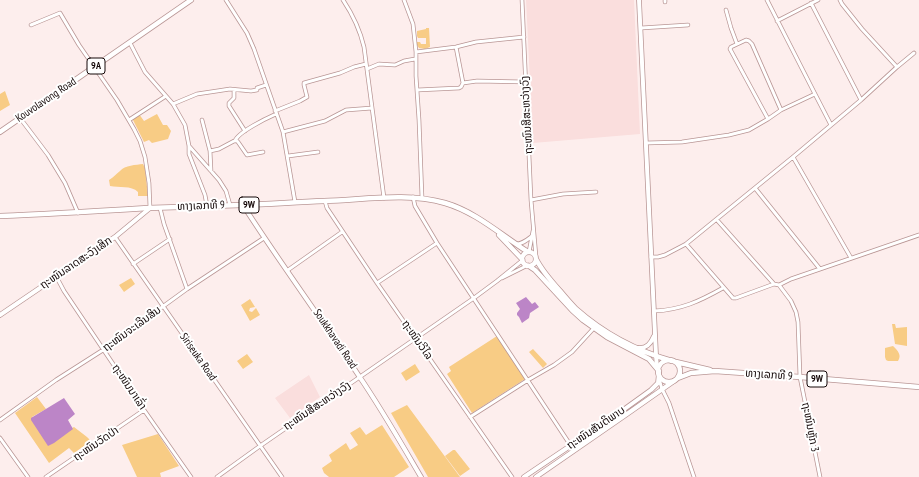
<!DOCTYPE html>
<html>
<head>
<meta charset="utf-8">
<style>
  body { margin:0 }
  canvas { display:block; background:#fdeeed }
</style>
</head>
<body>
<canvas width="919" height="477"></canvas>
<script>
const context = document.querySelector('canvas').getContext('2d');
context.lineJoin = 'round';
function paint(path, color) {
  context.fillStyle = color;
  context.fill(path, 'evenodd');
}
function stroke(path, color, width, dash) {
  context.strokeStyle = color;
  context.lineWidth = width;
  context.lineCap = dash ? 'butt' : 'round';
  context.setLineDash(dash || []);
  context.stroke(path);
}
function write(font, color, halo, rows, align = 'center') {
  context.font = font + ' "PT Sans Narrow","Noto Sans Lao",sans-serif';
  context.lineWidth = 4;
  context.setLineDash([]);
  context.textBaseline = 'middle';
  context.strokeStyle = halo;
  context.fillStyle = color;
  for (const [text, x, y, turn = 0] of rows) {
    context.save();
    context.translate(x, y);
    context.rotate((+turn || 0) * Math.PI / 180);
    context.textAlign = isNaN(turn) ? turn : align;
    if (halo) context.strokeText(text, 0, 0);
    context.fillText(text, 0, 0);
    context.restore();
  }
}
const built = new Path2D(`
  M 526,0 L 634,0 L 640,134 L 533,143 Z
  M 309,375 L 320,397 L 290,418 L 275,398 Z`);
const green = new Path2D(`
  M 426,28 L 429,28 L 430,47 L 425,49 L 419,48 L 417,45 L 417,42 L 420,42 L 421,44 L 426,44 L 426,38 L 418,38 L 417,36 L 417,31 L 426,29 Z
  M 5,91 L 10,105 L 0,111 L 0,94 Z
  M 139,114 L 144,121 L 157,114 L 163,125 L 167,125 L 171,131 L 168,139 L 152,143 L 149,140 L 144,142 L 133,120 L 133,118 Z
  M 143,164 L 145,168 L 148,196 L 138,196 L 138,192 C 131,185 119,188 110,186 L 109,180 C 114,177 116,174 120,171 C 125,165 136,165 143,164 Z
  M 131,278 L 135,284 L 124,292 L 119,285 Z
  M 250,299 L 255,307 L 250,308 L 249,311 L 252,312 L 256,308 L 260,315 L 250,321 L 241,305 Z
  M 892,324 L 895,324 L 896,328 L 907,327 L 907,346 L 895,344 Z
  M 497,336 L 525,379 L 472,413 L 447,374 L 451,371 L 449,367 Z
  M 893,346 C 898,351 902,355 898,361 L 888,361 L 886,360 L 885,357 L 885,348 Z
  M 533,349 L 547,364 L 543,368 L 529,352 Z
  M 247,354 L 253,362 L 243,369 L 237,361 Z
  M 415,364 L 420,372 L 406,381 L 401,373 Z
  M 37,397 L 46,409 L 32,417 L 73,429 L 72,428 L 74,427 L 87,437 L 91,441 L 74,453 L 69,448 L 49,463 L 15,413 Z
  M 407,405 L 460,477 L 428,477 L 391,413 Z
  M 382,425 L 409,467 L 394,477 L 329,477 L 324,473 L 322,468 L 332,461 L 329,455 L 346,443 L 350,450 L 358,445 L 350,433 L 360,427 L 366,435 Z
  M 158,434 L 179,466 L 160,473 L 161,477 L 137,477 L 122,445 Z
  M 453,450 L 455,450 L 470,469 L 460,476 L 445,456 Z`);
const water = new Path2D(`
  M 526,297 L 532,304 L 535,302 L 539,307 L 530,313 L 529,318 L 522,323 L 519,317 L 517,315 L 517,313 L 520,309 L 516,303 Z
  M 64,398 L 75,414 L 68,420 L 73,429 L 54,443 L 48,446 L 31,420 L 31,418 Z`);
const street = new Path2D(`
  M 226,0 L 247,33 L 254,49 L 283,132 L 295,202
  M 343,0 C 353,15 360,30 364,47 L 384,198
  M 404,0 L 413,24 L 416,52 L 416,76 L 419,120 L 422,198
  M 522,0 L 531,200 L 536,257
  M 665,0 L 665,2
  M 767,0 L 815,94 L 831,125
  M 811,3 L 861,100
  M 726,10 L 731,28 L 737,44
  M 777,21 L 818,0
  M 31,25 L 60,13 L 79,45 L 117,100 L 134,129 L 140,141 L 145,157 L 149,183 L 150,208
  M 641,28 L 688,25
  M 130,43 L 145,72 L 173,104 L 185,125 L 189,146 L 189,154 L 205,195 L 207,206
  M 456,47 L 463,83
  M 416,52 L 456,47 L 476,42 L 524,37
  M 897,67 L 914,53
  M 367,69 L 379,64 L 395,65 L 404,61 L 415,59
  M 234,90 L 234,98 L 229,103 L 229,106 L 245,131
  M 417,90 L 459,88 L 461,87 L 463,83 L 477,81 L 526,82
  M 173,104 L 197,94 L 217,91 L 230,89 L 251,91 L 257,90 L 257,88 L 266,85
  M 275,111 L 300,101 L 307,97 L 304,85 L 304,83 L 340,73 L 354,67 L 366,64
  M 20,118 L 48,155 L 65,183 L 78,213
  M 768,119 L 730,49 L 731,47 L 746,40 L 749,41 L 752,44 L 781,110
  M 129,120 L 166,96
  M 202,120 L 210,151
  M 283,132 L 325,121 L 346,110 L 372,108
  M 235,141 C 238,132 267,118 276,114
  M 646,143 L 682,142 L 729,135 L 749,130 L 768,119 L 781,110 L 815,94
  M 189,146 L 219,180 L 226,191 L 230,205
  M 288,156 L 318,152
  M 793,157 L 851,258
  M 211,171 L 210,151 L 219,149 L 234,141 L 236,140 L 238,142 L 247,155 L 263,152
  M 755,188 L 820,269
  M 413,197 L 415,206 L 437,243 L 571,446
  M 531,200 L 563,194 L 596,192
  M 325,201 L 327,208 L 377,283 L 512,477
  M 160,208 L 164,224 L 187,289
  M 717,220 L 774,284
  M 115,237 L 282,477
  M 516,244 C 523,244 527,240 532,236
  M 686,244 L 733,298 L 736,298 L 774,284 L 779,285 L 791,279 L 919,235
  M 529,252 L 533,231
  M 651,257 L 658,257 L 665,255 L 686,244 L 793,157 L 861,100 L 897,67 L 862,29 L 842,4 L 840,0
  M 133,264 L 170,239
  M 288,270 L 342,232
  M 56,276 L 64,291 L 144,410 L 191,477
  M 502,278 L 528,265
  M 377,283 L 437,243
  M 779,285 L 791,301 L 796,312 L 798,322 L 800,377 L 820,477
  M 654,311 C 681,310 700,301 723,288
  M 659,379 L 662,389 L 669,403 L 694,477
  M 470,417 L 528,380 L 554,365 L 572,352 L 594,328
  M 0,420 L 56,380 L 103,350 L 187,289 L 264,238
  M 0,438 L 28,477
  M 46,477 L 144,410
  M 217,477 L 260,446 L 474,298 L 497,281 L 523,260`);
const secondary = new Path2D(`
  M 639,0 L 656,355 L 657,368
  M 243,205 C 280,263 321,318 359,376 C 381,408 401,443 421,477
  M 0,315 L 115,237 L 150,208
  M 638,348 C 647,349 651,343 654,336
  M 524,477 L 619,413 L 651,390 L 658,383 L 659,373
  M 536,477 L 627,414 L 674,381`);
const primary = new Path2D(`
  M 0,132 L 191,0
  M 0,216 C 50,214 99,211 148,208 C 180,207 211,206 242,205 C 270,204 297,202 324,201 C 363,200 407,192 445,203 C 476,212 501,235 528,252
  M 499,235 L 522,259
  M522 259a7 7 0 1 1 14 0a7 7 0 1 1-14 0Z
  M 536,259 C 542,271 551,281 560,291 C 565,297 570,303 576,309 C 603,333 637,351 672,361
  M 529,266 L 535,270 L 572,310 L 583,320 L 607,337 L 649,359 L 659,371
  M658 371a11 11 0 1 1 22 0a11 11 0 1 1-22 0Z
  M 676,362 L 710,370
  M 678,378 L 691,373 L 715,371 L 800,377 L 919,387`);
const shields = [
  [96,66,18],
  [249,205,20],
  [817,379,20]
];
const shieldNames = [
  ["9A",96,66],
  ["9W",249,205],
  ["9W",817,379]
];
const streetNames = [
  ["Kouvolavong Road",46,100,-34],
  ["ຖະໜົນສີສະຫວ່າງວົງ",527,115,-93],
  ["ທາງເລກທີ 9",201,206,-2],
  ["ຖະໜົນລາດສະວົງເສິກ",76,263,-34],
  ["ຖະໜົນຈະເລີນສິນ",132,329,-36],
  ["Soukkhavadi Road",335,339,56],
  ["ຖະໜົນວິໄລ",417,340,55],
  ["Siriseuka Road",198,357,55],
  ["ທາງເລກທີ 9",769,375,4],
  ["ຖະໜົນນາເລົ່າ",129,387,56],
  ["ຖະໜົນສີສະຫວ່າງວົງ",317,406,-34],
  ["ຖະໜົນຫຼັກ 3",810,427,79],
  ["ຖະໜົນສັນຕິພາບ",596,428,-34],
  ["ຖະໜົນວັດປ່າ",96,444,-34]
];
paint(built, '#fadedd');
paint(green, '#f8cc85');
paint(water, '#bc85c7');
stroke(street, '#b99695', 4.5);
stroke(secondary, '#b99695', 5.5);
stroke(primary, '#b99695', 6);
stroke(street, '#fff', 3);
stroke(secondary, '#fff', 4);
stroke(primary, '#fff', 4.5);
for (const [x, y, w] of shields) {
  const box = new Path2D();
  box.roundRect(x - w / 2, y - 8, w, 16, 3);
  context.fillStyle = '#fff';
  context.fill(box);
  stroke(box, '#140808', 1);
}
write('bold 10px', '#140808', null, shieldNames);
write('11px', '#140808', '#fff', streetNames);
</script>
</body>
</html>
